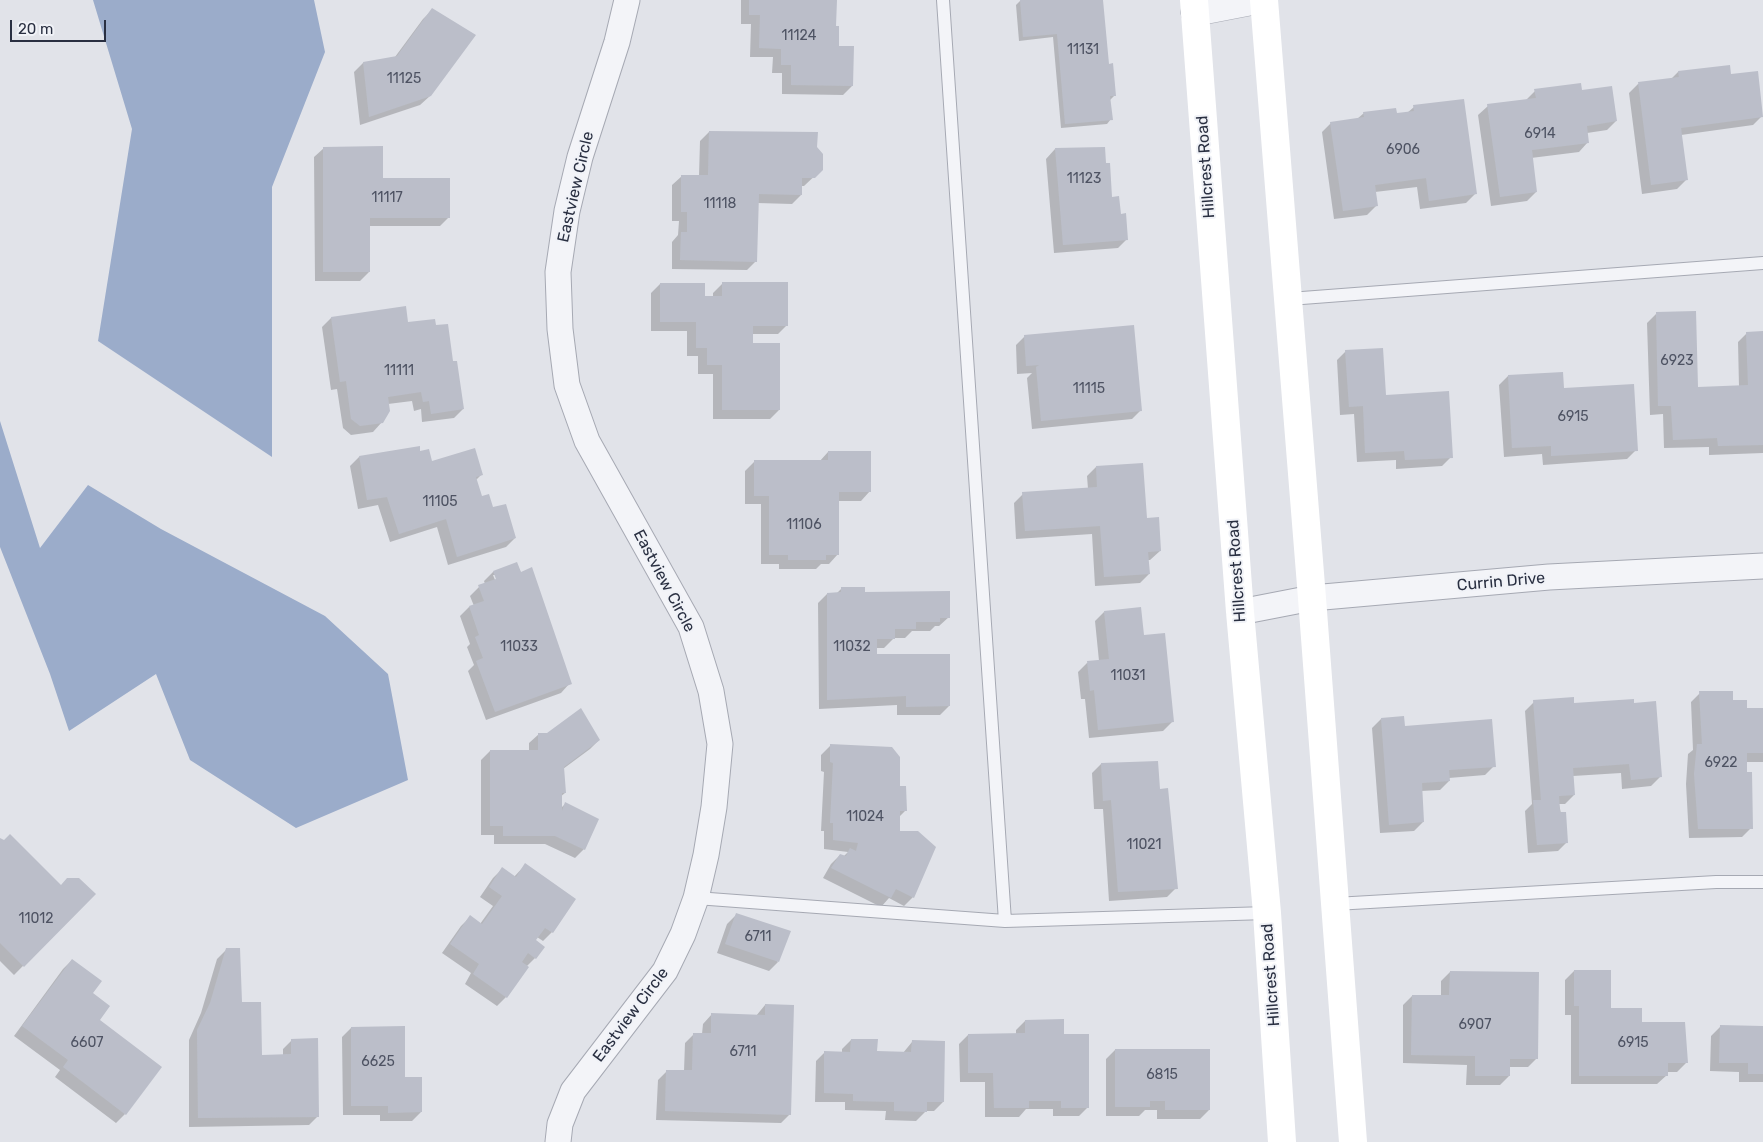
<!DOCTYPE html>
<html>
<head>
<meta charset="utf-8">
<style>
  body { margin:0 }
  #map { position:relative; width:1763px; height:1142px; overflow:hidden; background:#e1e3e9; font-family:Rubik,sans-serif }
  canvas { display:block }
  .scale { position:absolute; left:10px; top:20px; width:96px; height:22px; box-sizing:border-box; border:2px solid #292f41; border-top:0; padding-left:6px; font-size:15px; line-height:18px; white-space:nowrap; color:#292f41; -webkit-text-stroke:4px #f0f2f7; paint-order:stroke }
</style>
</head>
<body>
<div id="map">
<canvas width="1763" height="1142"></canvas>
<div class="scale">20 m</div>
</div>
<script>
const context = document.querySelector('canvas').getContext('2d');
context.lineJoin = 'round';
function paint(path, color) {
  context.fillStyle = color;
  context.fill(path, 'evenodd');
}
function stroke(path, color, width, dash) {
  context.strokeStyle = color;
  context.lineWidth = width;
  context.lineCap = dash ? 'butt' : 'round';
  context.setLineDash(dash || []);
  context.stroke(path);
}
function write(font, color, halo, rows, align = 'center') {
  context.font = font + ' Rubik,sans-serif';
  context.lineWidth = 4;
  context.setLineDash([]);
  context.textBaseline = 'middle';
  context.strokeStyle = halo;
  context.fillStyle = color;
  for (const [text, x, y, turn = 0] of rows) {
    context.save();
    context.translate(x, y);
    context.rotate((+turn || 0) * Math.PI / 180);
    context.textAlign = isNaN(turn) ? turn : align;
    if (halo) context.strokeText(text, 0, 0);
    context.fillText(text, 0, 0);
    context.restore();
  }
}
const water = new Path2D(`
  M 93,0 L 314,0 L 325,52 L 272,187 L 272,457 L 98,341 L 132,129 Z
  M 0,421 L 40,548 L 88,485 L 161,529 L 325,616 L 388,674 L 408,780 L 296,828 L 190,760 L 156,674 L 69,731 L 50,674 L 0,547 Z`);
const shadow = new Path2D(`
  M 741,0 L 835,0 L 835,28 L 838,47 L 852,86 L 843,95 L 782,94 L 782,73 L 772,73 L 773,57 L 750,57 L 751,24 L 741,24 Z
  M 1029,0 L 1102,0 L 1107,65 L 1115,95 L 1110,100 L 1111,119 L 1107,124 L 1061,128 L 1053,37 L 1019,41 L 1016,5 L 1020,1 Z
  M 432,10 L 430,96 L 420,105 L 360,125 L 354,72 L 363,63 L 395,57 L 423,19 Z
  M 1678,72 L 1729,75 L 1762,116 L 1753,125 L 1681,135 L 1686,180 L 1677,189 L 1642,194 L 1629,93 L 1638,84 L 1671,79 Z
  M 1535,91 L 1581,92 L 1616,121 L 1607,130 L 1587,133 L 1588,142 L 1579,152 L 1531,158 L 1536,192 L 1527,201 L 1491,206 L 1478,115 L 1488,106 L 1526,100 Z
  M 1414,107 L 1475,194 L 1466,203 L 1420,209 L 1417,187 L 1375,192 L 1377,205 L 1367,215 L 1334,219 L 1322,132 L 1331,123 L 1357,119 L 1364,113 L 1396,115 L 1407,113 Z
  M 709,132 L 816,148 L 821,170 L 804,186 L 801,186 L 801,195 L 792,204 L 757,203 L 756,261 L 747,270 L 672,269 L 672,242 L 678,235 L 679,221 L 672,221 L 672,185 L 682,176 L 699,176 L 700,141 Z
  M 324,148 L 382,179 L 449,217 L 440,226 L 369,226 L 369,272 L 360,281 L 315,281 L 314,157 Z
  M 1055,149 L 1111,198 L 1120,215 L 1127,239 L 1118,248 L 1054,253 L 1046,159 Z
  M 660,284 L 704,298 L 713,298 L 713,293 L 722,284 L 787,325 L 778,334 L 752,334 L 752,345 L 779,410 L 770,419 L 713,419 L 713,374 L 698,374 L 698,356 L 687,356 L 687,331 L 651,331 L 651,293 Z
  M 1656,314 L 1697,388 L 1739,387 L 1738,342 L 1747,333 L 1763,332 L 1763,453 L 1709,455 L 1709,447 L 1664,448 L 1663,414 L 1650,415 L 1647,323 Z
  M 331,318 L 435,327 L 452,363 L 463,409 L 454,418 L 422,422 L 421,409 L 414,411 L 412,401 L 388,404 L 382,422 L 373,432 L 351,435 L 343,428 L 337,389 L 331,390 L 322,327 Z
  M 1025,336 L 1141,410 L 1132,419 L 1032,429 L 1027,378 L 1032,373 L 1017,374 L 1016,345 Z
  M 1346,351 L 1384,396 L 1451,457 L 1442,466 L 1396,469 L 1396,460 L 1357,462 L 1354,414 L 1340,415 L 1337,360 Z
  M 1508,376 L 1562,390 L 1636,450 L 1627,459 L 1543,465 L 1542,454 L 1504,457 L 1499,385 Z
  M 419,448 L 419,452 L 431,463 L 482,474 L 476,480 L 481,498 L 493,509 L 515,538 L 506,547 L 448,565 L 437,527 L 390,542 L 378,505 L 358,509 L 350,466 L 359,457 Z
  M 828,452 L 870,491 L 861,501 L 838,501 L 838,554 L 829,564 L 821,564 L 816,569 L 779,569 L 779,564 L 761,564 L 761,504 L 745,504 L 745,471 L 754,462 L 819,462 Z
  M 1096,467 L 1146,519 L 1160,551 L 1150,560 L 1148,560 L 1149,574 L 1140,583 L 1095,586 L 1092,534 L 1016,539 L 1014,503 L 1023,494 L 1088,489 L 1087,476 Z
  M 517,564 L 570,683 L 561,693 L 486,720 L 468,671 L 474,665 L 467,647 L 470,644 L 460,616 L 469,607 L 474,606 L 470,596 L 479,587 L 485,584 L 484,581 L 493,572 ZM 493,575 L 496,575 L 497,585 Z
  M 842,588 L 949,617 L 939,626 L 935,626 L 930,631 L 912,631 L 905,638 L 894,638 L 884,648 L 876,648 L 876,656 L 949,706 L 940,715 L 897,715 L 897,705 L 819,709 L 818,603 L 827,594 L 836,594 Z
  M 1104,612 L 1143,637 L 1172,722 L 1163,731 L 1089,738 L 1085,699 L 1081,699 L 1078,672 L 1087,663 L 1099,661 L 1095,621 Z
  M 1700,693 L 1732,702 L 1745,710 L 1761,710 L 1763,708 L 1763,762 L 1745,762 L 1751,828 L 1742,837 L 1689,838 L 1686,784 L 1688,754 L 1693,750 L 1691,702 Z
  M 1534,702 L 1573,704 L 1660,777 L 1651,786 L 1622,789 L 1621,773 L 1573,776 L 1574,795 L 1565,804 L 1559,804 L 1567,842 L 1558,851 L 1528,853 L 1525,811 L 1532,804 L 1525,711 Z
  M 1403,718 L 1404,727 L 1494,766 L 1485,775 L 1449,778 L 1449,781 L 1440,790 L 1421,791 L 1423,822 L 1414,831 L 1380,833 L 1372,728 L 1381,719 Z
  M 539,734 L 599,740 L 590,749 L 563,769 L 565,793 L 560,797 L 560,809 L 565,804 L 584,849 L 575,858 L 545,844 L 494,844 L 494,835 L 481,835 L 481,760 L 490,751 L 529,751 L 529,743 Z
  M 830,746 L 899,788 L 905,811 L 899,817 L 899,832 L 913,897 L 904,906 L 889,898 L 881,907 L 823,878 L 831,864 L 840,855 L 843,857 L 848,852 L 824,849 L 824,831 L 821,831 L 824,772 L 821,771 L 821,755 Z
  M 1101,764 L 1159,790 L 1176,888 L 1167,897 L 1109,901 L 1103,809 L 1094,809 L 1092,773 Z
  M 0,839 L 60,887 L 94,894 L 14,975 L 0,961 Z
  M 525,865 L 552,932 L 543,941 L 537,937 L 534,941 L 535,958 L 527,966 L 506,997 L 497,1006 L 465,984 L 471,973 L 442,953 L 461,926 L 470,917 L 480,924 L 493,906 L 480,897 L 493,878 L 502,869 L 514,877 Z
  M 736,915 L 778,962 L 769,971 L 717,953 L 727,924 Z
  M 226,950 L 241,1004 L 260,1056 L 283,1056 L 283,1049 L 292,1040 L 318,1116 L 309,1125 L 189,1127 L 189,1040 L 201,1013 L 217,959 Z
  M 72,960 L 91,994 L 125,1114 L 116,1123 L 55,1077 L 60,1070 L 14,1036 L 63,969 Z
  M 1574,971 L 1610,1009 L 1640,1023 L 1686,1063 L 1677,1072 L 1667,1072 L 1667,1075 L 1657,1084 L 1571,1084 L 1571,1015 L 1565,1015 L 1565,980 Z
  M 1450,972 L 1537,1058 L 1528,1067 L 1509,1067 L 1509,1076 L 1500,1085 L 1466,1085 L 1467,1065 L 1403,1063 L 1403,1005 L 1412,996 L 1441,997 L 1441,981 Z
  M 765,1005 L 790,1114 L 781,1123 L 656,1120 L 658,1080 L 667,1071 L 684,1071 L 685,1043 L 694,1034 L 702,1034 L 703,1024 L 712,1014 L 756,1016 Z
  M 1025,1021 L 1063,1035 L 1088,1107 L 1079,1116 L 1053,1116 L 1053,1109 L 1026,1109 L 1019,1117 L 985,1117 L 985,1082 L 960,1082 L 959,1044 L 968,1035 L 1016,1035 L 1016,1030 Z
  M 1720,1027 L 1763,1027 L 1763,1082 L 1739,1082 L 1739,1072 L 1710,1071 L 1711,1036 Z
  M 351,1028 L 421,1112 L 412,1121 L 380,1121 L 380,1115 L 343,1115 L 342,1037 Z
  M 851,1040 L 876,1052 L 903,1053 L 912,1042 L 943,1102 L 934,1111 L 926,1111 L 916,1121 L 885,1120 L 886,1111 L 845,1110 L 845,1102 L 815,1102 L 816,1061 L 825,1052 L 842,1053 L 842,1049 Z
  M 1115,1050 L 1209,1110 L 1200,1119 L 1157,1119 L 1157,1110 L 1145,1110 L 1139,1116 L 1106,1116 L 1106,1059 Z`);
const building = new Path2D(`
  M 749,0 L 837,0 L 836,26 L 839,26 L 839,46 L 854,46 L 853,86 L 791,85 L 791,65 L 781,65 L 781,49 L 759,48 L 760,15 L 749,15 Z
  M 1020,0 L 1103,0 L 1109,64 L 1113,63 L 1116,96 L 1110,96 L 1113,120 L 1065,124 L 1057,34 L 1023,37 Z
  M 432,8 L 476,35 L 431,96 L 369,117 L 363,62 L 397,56 Z
  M 1730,65 L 1731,74 L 1758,71 L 1763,117 L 1681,128 L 1688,180 L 1651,185 L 1638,82 L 1679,77 L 1678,71 Z
  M 1581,83 L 1582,90 L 1612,86 L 1617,121 L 1587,126 L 1589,143 L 1532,150 L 1537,192 L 1500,197 L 1487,104 L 1536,98 L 1534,89 Z
  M 1464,99 L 1477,194 L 1429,201 L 1426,178 L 1375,185 L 1378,206 L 1343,211 L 1330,122 L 1364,117 L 1363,112 L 1396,108 L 1397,113 L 1414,111 L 1413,105 Z
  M 709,131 L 818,132 L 817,147 L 823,154 L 823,170 L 815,178 L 802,178 L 802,195 L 759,194 L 757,262 L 680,260 L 681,232 L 687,232 L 687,212 L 681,212 L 681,175 L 708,175 Z
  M 383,146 L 383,178 L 450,178 L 450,218 L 370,218 L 370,272 L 323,272 L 323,147 Z
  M 1105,147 L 1106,163 L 1110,163 L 1112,197 L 1119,196 L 1121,214 L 1126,213 L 1128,240 L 1063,245 L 1055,148 Z
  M 722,282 L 788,282 L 788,326 L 753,326 L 753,343 L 780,343 L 780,410 L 722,410 L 722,365 L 707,365 L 707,348 L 696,348 L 696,322 L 660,322 L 660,283 L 705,283 L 705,296 L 722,296 Z
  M 406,306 L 408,322 L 435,319 L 436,325 L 448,324 L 453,361 L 457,361 L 464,409 L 431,414 L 429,401 L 423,402 L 421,392 L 388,397 L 390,411 L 383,423 L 360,426 L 351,419 L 346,381 L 340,382 L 331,317 Z
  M 1696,311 L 1698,387 L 1748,385 L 1746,332 L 1763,331 L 1763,445 L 1718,446 L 1717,438 L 1673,440 L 1671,406 L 1658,406 L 1656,312 Z
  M 1134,325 L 1142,411 L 1041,421 L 1036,367 L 1039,365 L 1026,366 L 1024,335 Z
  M 1383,348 L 1386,395 L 1449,391 L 1453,458 L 1405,460 L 1404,451 L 1365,453 L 1363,406 L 1349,407 L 1345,350 Z
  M 1563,372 L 1564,388 L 1634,384 L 1638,451 L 1551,456 L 1551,446 L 1512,448 L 1508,375 Z
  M 420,446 L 420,451 L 429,449 L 432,461 L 475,448 L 483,475 L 476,477 L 482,496 L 489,494 L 493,507 L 506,504 L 516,538 L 457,557 L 446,519 L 399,534 L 387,497 L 367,500 L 359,456 Z
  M 828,451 L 871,451 L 871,492 L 839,492 L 839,555 L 826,555 L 826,560 L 788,560 L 788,555 L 769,555 L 769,496 L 754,496 L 754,460 L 828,460 Z
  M 1143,463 L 1147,518 L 1159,517 L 1161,551 L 1148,552 L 1150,574 L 1104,577 L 1100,526 L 1025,531 L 1022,492 L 1097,487 L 1096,466 Z
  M 517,562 L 521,572 L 532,567 L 572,684 L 495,712 L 476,661 L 483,658 L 475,637 L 479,635 L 469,606 L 484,601 L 478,585 L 496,579 L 493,571 Z
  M 841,587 L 865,587 L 865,592 L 950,591 L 950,618 L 940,618 L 940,622 L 916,622 L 916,629 L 895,629 L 895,639 L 877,639 L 877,654 L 950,654 L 950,706 L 906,707 L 906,696 L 827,700 L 827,593 L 841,592 Z
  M 1141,607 L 1144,635 L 1165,633 L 1174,722 L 1098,730 L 1094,690 L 1090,691 L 1087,661 L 1109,659 L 1104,611 Z
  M 1699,691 L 1733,691 L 1733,700 L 1747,700 L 1747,708 L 1763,708 L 1763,753 L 1747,753 L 1747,772 L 1752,772 L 1753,829 L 1698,829 L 1694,774 L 1697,744 L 1702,744 Z
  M 1574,697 L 1574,703 L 1634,699 L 1634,703 L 1656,701 L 1662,777 L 1631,780 L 1629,764 L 1573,768 L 1575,795 L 1559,796 L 1560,812 L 1566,812 L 1568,843 L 1537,845 L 1533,800 L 1541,800 L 1533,700 Z
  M 581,708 L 600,740 L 564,767 L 566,793 L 562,793 L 562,811 L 565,802 L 599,819 L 585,850 L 555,836 L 503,836 L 503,826 L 490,826 L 490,750 L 538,750 L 538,733 L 547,733 Z
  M 1404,716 L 1405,726 L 1492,719 L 1496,767 L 1449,770 L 1450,781 L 1422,783 L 1424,822 L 1389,825 L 1381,718 Z
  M 830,744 L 892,747 L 900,757 L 900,786 L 906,786 L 907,811 L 900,811 L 900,831 L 918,831 L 936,847 L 914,898 L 896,889 L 891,898 L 831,868 L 840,854 L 846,856 L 850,848 L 856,851 L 858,843 L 833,840 L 833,823 L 830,823 L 833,763 L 830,762 Z
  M 1158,761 L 1160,789 L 1168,788 L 1178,889 L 1118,892 L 1111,800 L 1103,801 L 1101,763 Z
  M 10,834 L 61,885 L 67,878 L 79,878 L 96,894 L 24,967 L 0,943 L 0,838 L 4,840 Z
  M 525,863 L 576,899 L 553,933 L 545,928 L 536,940 L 545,947 L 536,959 L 528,953 L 522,962 L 529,967 L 507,998 L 473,974 L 479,964 L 450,944 L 470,915 L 482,924 L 502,896 L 489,887 L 502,867 L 516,877 Z
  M 736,913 L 791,931 L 779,962 L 725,944 Z
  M 226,948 L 240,948 L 242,1002 L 261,1002 L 262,1055 L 291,1054 L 291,1039 L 318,1038 L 319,1117 L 198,1118 L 197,1030 L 210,1003 Z
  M 72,959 L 102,981 L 93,993 L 110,1006 L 100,1020 L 162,1067 L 126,1115 L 63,1067 L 68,1060 L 22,1026 Z
  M 1574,970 L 1611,970 L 1611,1008 L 1642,1008 L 1642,1022 L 1685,1022 L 1688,1063 L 1668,1063 L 1668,1076 L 1579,1076 L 1579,1006 L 1574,1006 Z
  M 1450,971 L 1539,972 L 1538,1059 L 1510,1059 L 1510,1076 L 1475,1076 L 1475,1056 L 1411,1055 L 1412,995 L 1449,995 Z
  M 765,1004 L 794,1005 L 791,1115 L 665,1111 L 666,1070 L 692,1070 L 693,1033 L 711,1033 L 711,1013 L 765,1015 Z
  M 1064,1019 L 1064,1034 L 1089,1034 L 1089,1108 L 1061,1108 L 1061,1101 L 1029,1101 L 1029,1108 L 994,1108 L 993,1073 L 968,1073 L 968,1034 L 1025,1033 L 1025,1020 Z
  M 1720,1025 L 1763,1026 L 1763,1074 L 1748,1074 L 1748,1063 L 1719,1063 Z
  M 405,1026 L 405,1077 L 422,1077 L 422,1112 L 388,1113 L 388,1106 L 351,1106 L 351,1027 Z
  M 851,1039 L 878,1039 L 877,1051 L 911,1052 L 912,1040 L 945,1041 L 944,1102 L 927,1102 L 927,1112 L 894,1111 L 894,1102 L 853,1101 L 853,1094 L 824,1093 L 824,1051 L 850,1052 Z
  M 1115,1049 L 1210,1049 L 1210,1110 L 1165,1110 L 1165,1101 L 1150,1101 L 1150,1107 L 1115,1107 Z`);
const service = new Path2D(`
  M 943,0 L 1005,921
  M 1289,299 L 1763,263
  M 696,898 L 1005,921 L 1267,913
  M 1335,904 L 1716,882 L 1763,882`);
const minor = new Path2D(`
  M 1240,612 L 1312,598 L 1549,577 L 1763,566
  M 558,1142 L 560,1124 L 573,1091 L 665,971 L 683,934 L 696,898 L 706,855 L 714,807 L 720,744 L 711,691 L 691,627 L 587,441 L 567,385 L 560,329 L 558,272 L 567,211 L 580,157 L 617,42 L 627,0`);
const tertiary = new Path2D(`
  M 1195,12 L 1257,0`);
const secondary = new Path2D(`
  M 1194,0 L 1240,612 L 1267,913 L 1282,1142
  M 1264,0 L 1312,598 L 1353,1142`);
const numberNames = [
  ["11124",799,36],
  ["11131",1083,50],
  ["11125",404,79],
  ["6914",1540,134],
  ["6906",1403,150],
  ["11123",1084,179],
  ["11117",387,198],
  ["11118",720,204],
  ["6923",1677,361],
  ["11111",399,371],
  ["11115",1089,389],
  ["6915",1573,417],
  ["11105",440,502],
  ["11106",804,525],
  ["11033",519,647],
  ["11032",852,647],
  ["11031",1128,676],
  ["6922",1721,763],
  ["11024",865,817],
  ["11021",1144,845],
  ["11012",36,919],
  ["6711",758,937],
  ["6907",1475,1025],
  ["6607",87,1043],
  ["6915",1633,1043],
  ["6711",743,1052],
  ["6625",378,1062],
  ["6815",1162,1075]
];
const streetNames = [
  ["Hillcrest Road",1206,167,-94],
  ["Eastview Circle",576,187,-77],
  ["Hillcrest Road",1237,571,-94],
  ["Eastview Circle",664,581,62],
  ["Currin Drive",1501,582,-5],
  ["Hillcrest Road",1271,975,-94],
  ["Eastview Circle",631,1015,-53]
];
paint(water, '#9bacca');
paint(shadow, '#0003');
paint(building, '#bbbec9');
stroke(service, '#a6a9b3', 14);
stroke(minor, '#a6a9b3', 27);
stroke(tertiary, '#a6a9b3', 29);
stroke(service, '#f3f4f8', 12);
stroke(minor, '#f3f4f8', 25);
stroke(tertiary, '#f3f4f8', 28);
stroke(secondary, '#fff', 28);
write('14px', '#4e5363', null, numberNames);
write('16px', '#292f41', '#f0f2f7', streetNames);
</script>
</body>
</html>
